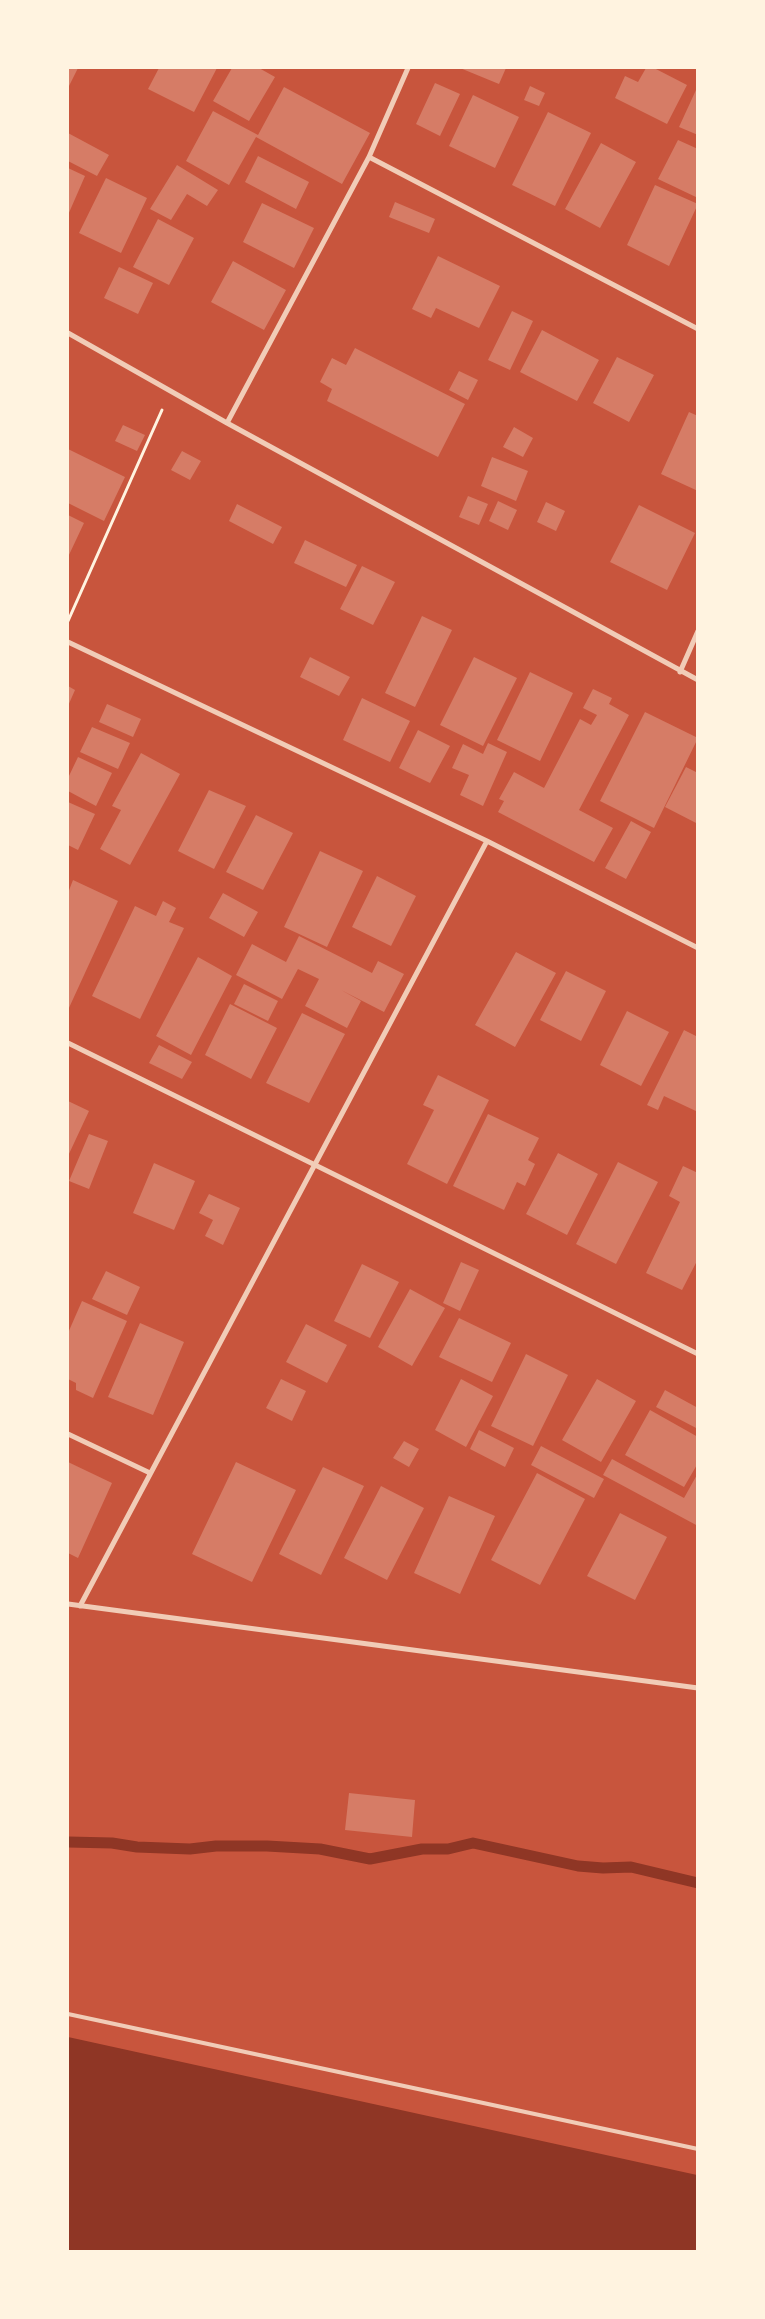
<!DOCTYPE html>
<html>
<head>
<meta charset="utf-8">
<style>
  body { margin:0 }
  #map { position:relative; width:765px; height:2319px; overflow:hidden; background:#c8553d; font-family:"Libre Baskerville",serif }
  canvas { display:block }
  .frame { position:absolute; inset:0; border:69px solid #fff3e0; pointer-events:none }
</style>
</head>
<body>
<div id="map">
<canvas width="765" height="2319"></canvas>
<div class="frame"></div>
</div>
<script>
const context = document.querySelector('canvas').getContext('2d');
context.lineJoin = 'round';
function paint(path, color) {
  context.fillStyle = color;
  context.fill(path, 'evenodd');
}
function stroke(path, color, width, dash) {
  context.strokeStyle = color;
  context.lineWidth = width;
  context.lineCap = dash ? 'butt' : 'round';
  context.setLineDash(dash || []);
  context.stroke(path);
}
const water = new Path2D(`
  M 68,2037 L 697,2175 L 697,2251 L 68,2251 Z`);
const stream = new Path2D(`
  M 68,1842 L 112,1843 L 137,1847 L 190,1849 L 216,1846 L 267,1846 L 320,1849 L 370,1859 L 422,1849 L 448,1849 L 473,1843 L 578,1866 L 603,1868 L 631,1867 L 698,1883`);
const building = new Path2D(`
  M 68,68 L 78,68 L 68,88 Z
  M 159,68 L 217,68 L 194,112 L 148,89 Z
  M 232,68 L 259,68 L 275,77 L 249,121 L 213,101 Z
  M 460,68 L 506,68 L 499,84 Z
  M 646,68 L 654,68 L 687,85 L 667,124 L 615,98 L 625,76 L 638,82 Z
  M 435,83 L 460,94 L 440,136 L 416,124 Z
  M 530,86 L 545,93 L 539,106 L 524,100 Z
  M 284,87 L 370,133 L 342,184 L 256,137 L 229,185 L 186,161 L 213,111 L 258,135 Z
  M 696,90 L 698,91 L 698,135 L 679,127 Z
  M 473,95 L 519,117 L 495,168 L 449,146 Z
  M 548,112 L 591,133 L 555,206 L 512,185 Z
  M 68,133 L 109,155 L 97,176 L 68,161 Z
  M 678,140 L 698,149 L 698,198 L 658,179 Z
  M 601,143 L 636,162 L 600,228 L 565,209 Z
  M 258,156 L 309,182 L 296,209 L 245,182 Z
  M 177,165 L 218,190 L 207,206 L 187,194 L 171,220 L 150,209 Z
  M 68,168 L 85,176 L 68,215 Z
  M 106,178 L 147,198 L 121,253 L 79,233 Z
  M 655,185 L 698,204 L 669,266 L 627,245 Z
  M 395,202 L 435,219 L 429,233 L 389,217 Z
  M 262,203 L 314,228 L 294,268 L 243,242 Z
  M 158,219 L 194,238 L 169,285 L 133,267 Z
  M 438,256 L 500,286 L 479,328 L 436,308 L 431,318 L 412,309 Z
  M 233,261 L 286,290 L 264,330 L 211,302 Z
  M 119,267 L 153,283 L 138,314 L 104,298 Z
  M 512,311 L 533,321 L 510,370 L 488,360 Z
  M 542,330 L 599,360 L 577,401 L 520,372 Z
  M 355,348 L 465,404 L 438,457 L 327,401 L 332,389 L 320,382 L 332,358 L 346,365 Z
  M 617,357 L 654,375 L 629,422 L 593,403 Z
  M 459,371 L 478,380 L 468,400 L 449,390 Z
  M 689,412 L 698,416 L 698,491 L 661,474 Z
  M 123,425 L 145,435 L 137,451 L 115,441 Z
  M 514,427 L 533,438 L 523,457 L 503,447 Z
  M 68,449 L 125,477 L 104,521 L 68,503 Z
  M 182,451 L 201,461 L 190,480 L 171,470 Z
  M 492,457 L 528,471 L 516,501 L 481,486 Z
  M 468,496 L 488,504 L 479,525 L 459,517 Z
  M 498,501 L 517,510 L 508,530 L 489,521 Z
  M 546,502 L 565,511 L 556,531 L 537,522 Z
  M 237,504 L 282,527 L 273,544 L 229,521 Z
  M 639,505 L 695,533 L 667,590 L 610,562 Z
  M 68,515 L 84,523 L 68,557 Z
  M 305,540 L 357,565 L 346,587 L 294,563 Z
  M 362,566 L 395,582 L 373,625 L 340,609 Z
  M 422,616 L 452,630 L 415,707 L 385,693 Z
  M 310,657 L 350,677 L 339,696 L 300,677 Z
  M 474,657 L 517,678 L 483,746 L 440,725 Z
  M 530,672 L 573,693 L 540,761 L 497,740 Z
  M 68,686 L 75,690 L 68,706 Z
  M 593,689 L 612,698 L 609,704 L 629,715 L 579,810 L 613,828 L 594,862 L 498,812 L 504,801 L 499,799 L 514,772 L 544,788 L 580,719 L 591,725 L 597,715 L 583,708 Z
  M 362,698 L 410,721 L 390,762 L 343,740 Z
  M 107,704 L 141,719 L 133,737 L 99,722 Z
  M 645,712 L 698,738 L 654,828 L 600,801 Z
  M 92,727 L 130,743 L 118,769 L 80,752 Z
  M 418,730 L 450,746 L 430,783 L 399,768 Z
  M 488,743 L 507,752 L 483,806 L 460,795 L 469,775 L 452,768 L 463,744 L 483,754 Z
  M 141,753 L 180,774 L 130,865 L 100,849 L 121,810 L 112,806 Z
  M 78,757 L 112,773 L 96,806 L 68,791 L 68,778 Z
  M 686,767 L 698,773 L 698,824 L 665,807 Z
  M 209,790 L 246,806 L 214,869 L 178,851 Z
  M 68,802 L 95,814 L 78,850 L 68,845 Z
  M 256,815 L 293,833 L 263,890 L 226,872 Z
  M 631,821 L 651,832 L 626,879 L 605,868 Z
  M 320,851 L 363,871 L 327,947 L 284,927 Z
  M 377,876 L 416,896 L 391,946 L 352,927 Z
  M 73,880 L 118,901 L 68,1010 L 68,893 Z
  M 223,893 L 258,912 L 244,937 L 209,918 Z
  M 163,901 L 176,908 L 169,922 L 184,928 L 140,1019 L 92,996 L 135,906 L 156,916 Z
  M 299,936 L 372,973 L 378,961 L 404,974 L 384,1012 L 341,990 L 361,1001 L 347,1028 L 305,1006 L 319,979 L 298,969 L 282,999 L 236,975 L 252,944 L 286,962 Z
  M 516,952 L 556,973 L 515,1047 L 475,1025 Z
  M 198,957 L 232,976 L 191,1055 L 156,1036 Z
  M 566,971 L 606,991 L 581,1041 L 540,1020 Z
  M 244,984 L 278,1001 L 268,1021 L 234,1004 Z
  M 230,1004 L 277,1028 L 251,1079 L 205,1055 Z
  M 627,1011 L 669,1032 L 641,1086 L 600,1065 Z
  M 302,1013 L 345,1034 L 309,1103 L 266,1083 Z
  M 684,1030 L 698,1037 L 698,1112 L 664,1096 L 658,1110 L 647,1105 Z
  M 159,1045 L 192,1062 L 182,1079 L 149,1063 Z
  M 438,1075 L 489,1100 L 447,1184 L 407,1164 L 434,1110 L 423,1105 Z
  M 68,1101 L 89,1111 L 68,1156 Z
  M 488,1114 L 539,1138 L 528,1160 L 535,1164 L 525,1186 L 517,1182 L 504,1210 L 453,1186 Z
  M 89,1134 L 108,1141 L 89,1189 L 69,1181 Z
  M 558,1153 L 598,1174 L 567,1235 L 526,1214 Z
  M 618,1162 L 658,1182 L 616,1264 L 576,1244 Z
  M 154,1163 L 195,1181 L 174,1230 L 133,1213 Z
  M 683,1166 L 698,1173 L 698,1259 L 682,1290 L 646,1273 L 680,1202 L 669,1196 Z
  M 209,1194 L 240,1208 L 223,1245 L 205,1236 L 213,1220 L 199,1213 Z
  M 461,1262 L 479,1270 L 460,1311 L 443,1303 Z
  M 362,1264 L 399,1282 L 370,1338 L 334,1321 Z
  M 106,1271 L 140,1287 L 127,1315 L 92,1299 Z
  M 410,1289 L 445,1308 L 412,1366 L 378,1347 Z
  M 82,1301 L 127,1321 L 93,1398 L 76,1390 L 76,1383 L 68,1379 L 68,1333 Z
  M 459,1318 L 511,1343 L 492,1382 L 439,1357 Z
  M 140,1323 L 184,1342 L 153,1415 L 108,1397 Z
  M 306,1324 L 347,1345 L 327,1383 L 286,1362 Z
  M 526,1354 L 568,1375 L 533,1446 L 491,1426 Z
  M 281,1379 L 306,1391 L 292,1421 L 266,1408 Z
  M 461,1379 L 493,1396 L 466,1447 L 435,1430 Z
  M 597,1379 L 636,1401 L 601,1462 L 562,1440 Z
  M 665,1390 L 698,1408 L 698,1429 L 656,1407 Z
  M 650,1410 L 698,1437 L 698,1463 L 684,1487 L 625,1455 Z
  M 479,1430 L 514,1448 L 505,1467 L 470,1449 Z
  M 404,1441 L 419,1449 L 409,1467 L 393,1458 Z
  M 541,1446 L 604,1479 L 594,1498 L 531,1465 Z
  M 612,1459 L 684,1498 L 698,1473 L 698,1526 L 603,1475 Z
  M 68,1462 L 112,1483 L 78,1558 L 68,1553 Z
  M 236,1462 L 296,1490 L 252,1582 L 192,1554 Z
  M 323,1467 L 364,1486 L 321,1575 L 279,1554 Z
  M 537,1473 L 585,1499 L 540,1585 L 491,1560 Z
  M 381,1486 L 424,1508 L 387,1580 L 344,1558 Z
  M 449,1496 L 495,1516 L 460,1594 L 414,1573 Z
  M 620,1513 L 667,1537 L 635,1600 L 587,1576 Z
  M 349,1793 L 415,1800 L 412,1837 L 345,1830 Z`);
const path = new Path2D(`
  M 68,621 L 162,410`);
const service = new Path2D(`
  M 68,2014 L 698,2149`);
const minor = new Path2D(`
  M 369,157 L 698,329
  M 68,333 L 227,423 L 698,680
  M 227,423 L 369,157 L 408,68
  M 68,642 L 487,841 L 698,948
  M 680,672 L 698,631
  M 68,1043 L 698,1354
  M 68,1434 L 150,1473
  M 68,1604 L 698,1688
  M 80,1606 L 487,841`);
paint(water, '#8f3625');
stroke(stream, '#8f3625', 11);
paint(building, '#d67c66');
stroke(path, '#fff3e0', 3);
stroke(service, '#f1ccb7', 4);
stroke(minor, '#f1ccb7', 5);
</script>
</body>
</html>
